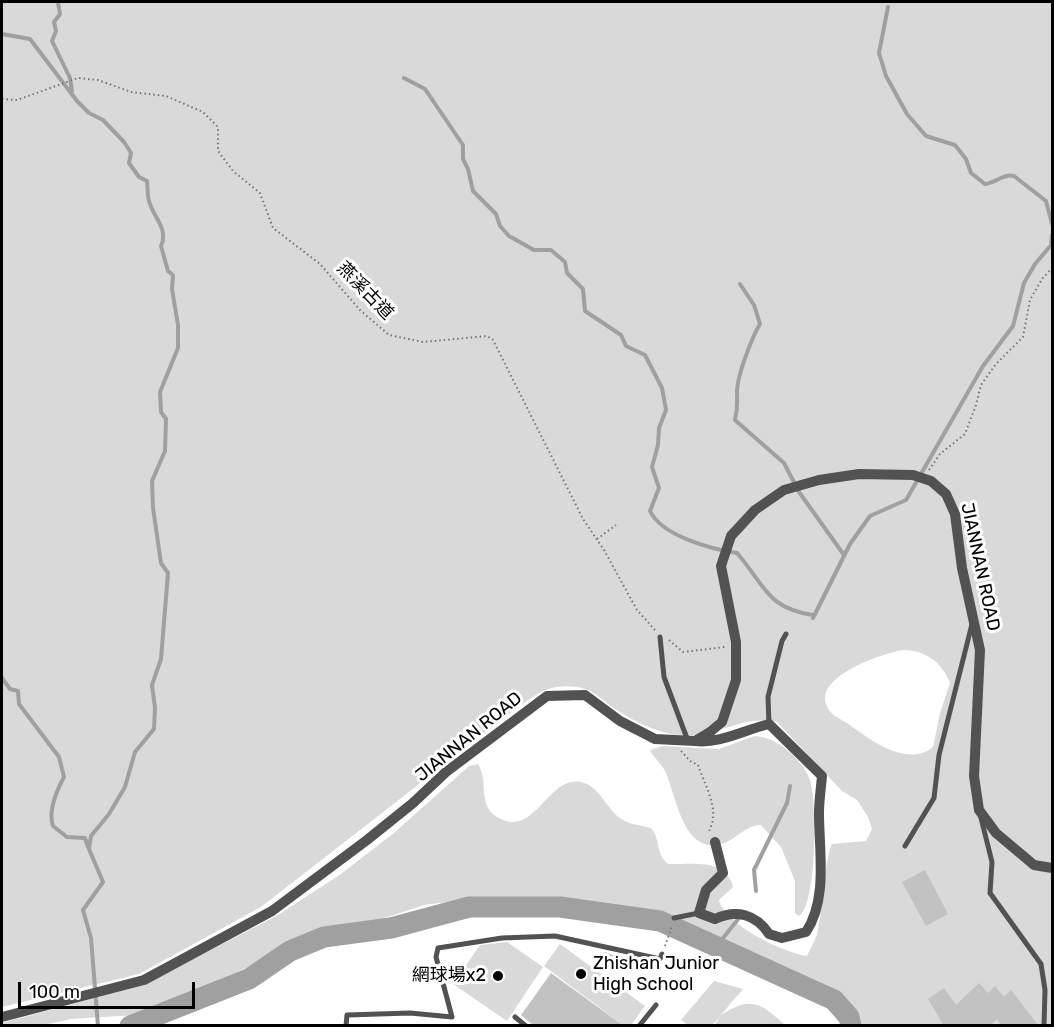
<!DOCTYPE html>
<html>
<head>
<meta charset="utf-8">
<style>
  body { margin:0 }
  #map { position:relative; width:1054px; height:1027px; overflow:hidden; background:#fff; font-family:Rubik,sans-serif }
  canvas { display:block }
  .frame { position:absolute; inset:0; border:3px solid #000; pointer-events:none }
  .scale { position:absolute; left:18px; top:982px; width:177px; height:27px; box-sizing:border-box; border:3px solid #000; border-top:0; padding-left:8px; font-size:18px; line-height:21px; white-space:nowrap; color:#000; -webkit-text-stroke:4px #fff; paint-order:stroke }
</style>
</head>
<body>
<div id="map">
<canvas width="1054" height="1027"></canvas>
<div class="frame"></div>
<div class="scale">100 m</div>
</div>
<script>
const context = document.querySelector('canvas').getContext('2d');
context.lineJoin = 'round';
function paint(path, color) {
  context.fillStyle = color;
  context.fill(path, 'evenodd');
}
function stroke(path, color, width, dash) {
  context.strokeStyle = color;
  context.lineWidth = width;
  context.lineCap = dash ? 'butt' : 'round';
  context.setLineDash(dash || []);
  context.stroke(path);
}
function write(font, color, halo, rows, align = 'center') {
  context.font = font + ' Rubik,"Noto Sans TC",sans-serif';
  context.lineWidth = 6;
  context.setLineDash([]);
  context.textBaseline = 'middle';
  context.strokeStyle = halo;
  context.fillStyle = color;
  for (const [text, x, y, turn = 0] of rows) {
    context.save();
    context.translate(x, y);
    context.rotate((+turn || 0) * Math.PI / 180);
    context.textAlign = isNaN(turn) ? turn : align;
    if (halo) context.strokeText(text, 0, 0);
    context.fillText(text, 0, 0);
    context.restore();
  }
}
const green = new Path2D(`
  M 2,2 L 1052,2 L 1052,1025 L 857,1025 L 844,1003 L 827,989 L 662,917 L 566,900 L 470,899 L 424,905 L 370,923 L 336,928 L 297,941 L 201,992 L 136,1015 L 71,1019 L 44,1025 L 2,1026 L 2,1023 L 144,985 L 278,915 L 341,874 L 395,832 L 469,766 L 478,764 C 489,781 477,805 497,817 C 536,841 548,771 584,783 C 600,788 607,809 620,818 C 629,825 641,825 651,828 C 661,839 655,854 668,864 C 690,865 726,857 733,887 L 719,900 C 724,924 784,953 807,956 C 811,947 817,938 818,929 C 822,913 826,852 832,844 L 866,841 L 872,829 L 868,817 L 857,800 L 842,791 L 777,722 C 748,714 720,735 688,735 C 661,736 635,722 612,707 C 605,702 598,695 590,691 C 577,684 554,685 541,692 C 528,699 516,709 504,718 L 261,907 L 139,974 L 2,1007 ZM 903,650 C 925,650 942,662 950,683 L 940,713 L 933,747 C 908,768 870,740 850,725 C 841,719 829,715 826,704 C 817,675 884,653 903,650 Z
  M 755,736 C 777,737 802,759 810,780 C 817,800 817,906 799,916 L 795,913 L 795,881 L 781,847 L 761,825 C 746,825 738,838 724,843 C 684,857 677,799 666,773 C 662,764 654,758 650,750 L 663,746 L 719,749 Z
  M 507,942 L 543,967 L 507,1021 L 453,984 L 480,945 Z
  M 560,944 L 645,1006 L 631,1025 L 623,1025 L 544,966 Z
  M 714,981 L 743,989 L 720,1016 C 750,995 761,1003 785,1025 L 715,1025 L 719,1018 L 712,1025 L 688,1025 L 681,1020 Z`);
const stream = new Path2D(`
  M 58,2 L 60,14 L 54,22 L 56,31 L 52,41 L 70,78 L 72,91
  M 888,7 L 879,53 L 886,76 L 907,114 L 926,136 L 955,145 L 966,159 L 971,173 L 985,184 C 996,183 1004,173 1014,176 L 1046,201 L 1052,224
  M 2,34 L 30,39 L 77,101 L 89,113 L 103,120 L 124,142 L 131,153 L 129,163 L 139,177 L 147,181 C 148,187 147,194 149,201 C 153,217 169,229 161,246 L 168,271 L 173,275 L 172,289 L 178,325 L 178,348 L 160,392 L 161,412 L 166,419 L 165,451 L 152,481 L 153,508 L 161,563 L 168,573 L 161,659 L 152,685 L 155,708 L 154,729 L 135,752 L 125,787 L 109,814 L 91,836 L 89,849 L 103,882 L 83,910 L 91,938 L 98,1026
  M 404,78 L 425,89 L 463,145 L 463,159 L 468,169 L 473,191 L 496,214 L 500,226 L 509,236 L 534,250 L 551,250 L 565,262 L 567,273 L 583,289 L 585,311 L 621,335 L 626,346 L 645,355 L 662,388 L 666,410 L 659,428 L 658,445 L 652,467 L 659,488 L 650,511 C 662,536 711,549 737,553 C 765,585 766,608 813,615
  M 1051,246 L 1052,235
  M 740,284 L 754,305 L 760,324 C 752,337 737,376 737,392 C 737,402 738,408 735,420 L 784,463 L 799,492 L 844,555
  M 813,618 L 850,544 L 870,516 L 906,500 L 983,366 L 1013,326 L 1024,283 L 1035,264 L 1052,244
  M 2,678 L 10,689 L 18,691 L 19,704 L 59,757 L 64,777 C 57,790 48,811 53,826 L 67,837 L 85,838 L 88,847
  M 756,891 L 754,870 L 787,803 L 790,786
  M 715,948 L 739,918`);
const river = new Path2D(`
  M 130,1026 L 249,979 L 290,951 L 324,937 L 391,928 L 469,907 L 560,907 L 660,921 L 834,1000 L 849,1017 L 851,1026`);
const building = new Path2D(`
  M 925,870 L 948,914 L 926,926 L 902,882 Z
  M 605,952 L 618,957 L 609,970 L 598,962 Z
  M 551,973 L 624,1026 L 534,1026 L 521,1015 Z
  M 979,983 L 988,993 L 995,986 L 1004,997 L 1011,990 L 1039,1026 L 1002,1026 L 997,1019 L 989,1026 L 944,1026 L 928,999 L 944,988 L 956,1005 Z`);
const path = new Path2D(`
  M 2,99 L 17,100 L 78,78 L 98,80 L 131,92 L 166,96 L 203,112 L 218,127 L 218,151 L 233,171 L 260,193 L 273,228 L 320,264 L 360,310 L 389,335 L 423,342 L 487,336 L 493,340 L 583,519 L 604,550 L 637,610 L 655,630
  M 929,470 L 940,454 L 965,434 L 976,405 L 981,385 L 996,364 L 1023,337 L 1030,300 L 1042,279 L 1052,268
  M 597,539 L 616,525
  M 669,640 L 683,652 L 725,647
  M 681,751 L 690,761 L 698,765 C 703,780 715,802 713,818 C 713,823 710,828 709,832
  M 665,946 L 672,926`);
const service = new Path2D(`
  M 660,637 L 664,677 L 688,741
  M 769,724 L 768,697 L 782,641 L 786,634
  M 981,818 L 992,862 L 990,893 L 1041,964 L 1045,990 L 1044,1026
  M 905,846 L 934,798 L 939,755 L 972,624
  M 674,918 L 699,913
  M 515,1017 L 526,1026
  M 346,1026 L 347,1015 L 410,1013 L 452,1017 L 436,957 L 438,948 L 502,938 L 555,936 L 660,959 L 662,954
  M 639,1026 L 656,1005`);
const minor = new Path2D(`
  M 695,741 C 720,744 744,730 769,724 L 822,776 C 821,788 819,801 819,813 C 819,851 828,899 806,932 L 782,938 L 769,934 C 756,914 736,909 715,919 L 699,913 L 706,890 L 723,873 L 715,842
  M 2,1017 L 144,980 L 272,911 L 367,840 L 413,803 L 446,772 L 547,696 L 585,695 L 620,721 L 655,739 L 695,741 L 710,732 L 722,722 L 736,680 L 736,642 L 721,566 L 731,536 L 755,510 L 784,490 L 819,480 L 859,474 L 913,475 L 931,481 L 946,494 L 955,514 L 962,568 L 980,650 L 974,776 L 979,810 L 996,833 L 1034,865 L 1052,868`);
const markers = [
  [581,974,6,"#000"],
  [498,976,6,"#000"]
];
const streetNames = [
  ["燕溪古道",365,291,46],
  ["JIANNAN ROAD",980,567,78],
  ["JIANNAN ROAD",469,737,-39]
];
const poiNames = [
  ["Zhishan Junior",593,964],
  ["High School",593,985],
  ["網球場x2",486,976,"right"]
];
paint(green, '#d9d9d9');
stroke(stream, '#a0a0a0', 4);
stroke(river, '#a0a0a0', 21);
paint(building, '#c2c2c2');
stroke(path, '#747474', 2, [1.5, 3]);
stroke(service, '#525252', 5);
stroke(minor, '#525252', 10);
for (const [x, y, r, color] of markers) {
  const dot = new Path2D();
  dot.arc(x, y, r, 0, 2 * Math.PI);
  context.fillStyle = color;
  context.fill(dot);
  stroke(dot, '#fff', 2);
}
write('18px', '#000', '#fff', streetNames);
write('18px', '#000', '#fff', poiNames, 'left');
</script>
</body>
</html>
